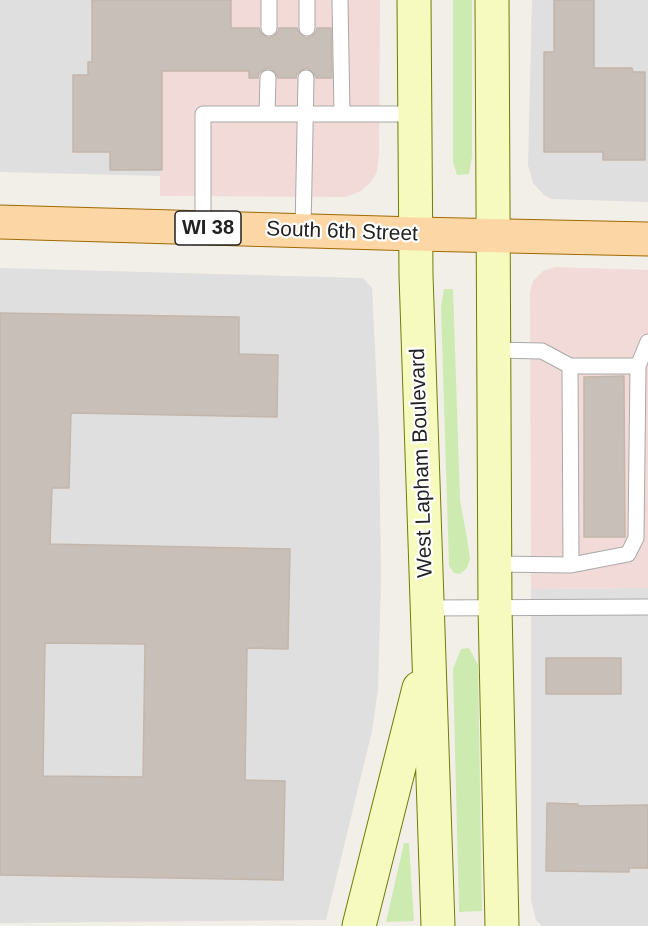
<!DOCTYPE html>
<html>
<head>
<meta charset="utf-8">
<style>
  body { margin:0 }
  canvas { display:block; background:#f2efe9 }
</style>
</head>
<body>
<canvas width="648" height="926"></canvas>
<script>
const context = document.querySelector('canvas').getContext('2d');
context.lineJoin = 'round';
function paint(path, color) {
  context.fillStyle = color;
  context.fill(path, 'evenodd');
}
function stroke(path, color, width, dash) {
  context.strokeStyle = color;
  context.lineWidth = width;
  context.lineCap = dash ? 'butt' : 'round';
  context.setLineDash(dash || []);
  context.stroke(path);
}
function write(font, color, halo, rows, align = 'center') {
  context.font = font + ' Helvetica,sans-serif';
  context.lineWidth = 4.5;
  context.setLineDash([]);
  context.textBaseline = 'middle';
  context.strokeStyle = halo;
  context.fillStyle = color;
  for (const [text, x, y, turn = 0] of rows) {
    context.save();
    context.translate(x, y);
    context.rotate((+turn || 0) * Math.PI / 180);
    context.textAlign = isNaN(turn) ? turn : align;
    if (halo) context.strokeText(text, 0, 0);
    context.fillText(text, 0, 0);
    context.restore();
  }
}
const residential = new Path2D(`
  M 0,0 L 161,0 L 160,176 L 0,172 Z
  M 532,0 L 648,0 L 648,202 L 552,199 L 544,195 L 533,183 L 528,165 Z
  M 0,268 L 363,278 L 372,288 L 379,433 L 381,577 L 378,690 L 372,731 L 326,920 L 0,923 Z
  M 648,588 L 648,926 L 542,926 L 536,920 L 531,900 L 531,589 Z`);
const commercial = new Path2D(`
  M 161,0 L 380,0 L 379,153 L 377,172 L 371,182 L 361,191 L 346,197 L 160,196 Z
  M 555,267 L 648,270 L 648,588 L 531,589 L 530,292 L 533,281 L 543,271 Z`);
const grass = new Path2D(`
  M 453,0 L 472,0 L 472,157 L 469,174 L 457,175 L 453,162 Z
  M 444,289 L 453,289 L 460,500 L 467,538 L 470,559 L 467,568 L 460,574 L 454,573 L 449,566 L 441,307 Z
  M 469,648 L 478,665 L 482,911 L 459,912 L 453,669 L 461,649 Z
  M 404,843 L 409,843 L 414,921 L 386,922 Z`);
const building = new Path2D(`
  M 92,0 L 231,0 L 231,28 L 259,28 L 261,33 L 268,38 L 274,36 L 278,32 L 279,28 L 297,28 L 299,33 L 306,38 L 312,36 L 316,32 L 317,28 L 331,28 L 332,78 L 316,78 L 314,73 L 307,68 L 301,70 L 297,74 L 296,78 L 278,78 L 276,73 L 269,68 L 263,70 L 259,73 L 258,78 L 249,78 L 249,71 L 162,71 L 162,170 L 110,170 L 110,152 L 73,152 L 73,75 L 88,75 L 88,62 L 92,62 Z
  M 554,0 L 594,0 L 594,68 L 632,68 L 633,72 L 645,72 L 645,160 L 603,160 L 603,152 L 544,152 L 544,52 L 554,52 Z
  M 0,313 L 239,317 L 239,354 L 278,355 L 277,417 L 71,413 L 69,488 L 52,488 L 50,544 L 290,549 L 288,649 L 247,648 L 245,780 L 285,781 L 283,880 L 0,875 ZM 45,643 L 145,644 L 143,777 L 43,776 Z
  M 624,376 L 625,537 L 584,537 L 584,377 Z
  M 546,658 L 621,658 L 621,694 L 546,694 Z
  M 547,803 L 578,804 L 578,806 L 648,805 L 648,868 L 629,868 L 629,872 L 546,871 Z`);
const lane = new Path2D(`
  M 269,0 L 269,28
  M 307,0 L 307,28
  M 340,0 L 342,114
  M 267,114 L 268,78
  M 203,228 L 203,114 L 415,114
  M 303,231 L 306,78
  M 494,350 L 542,351 L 570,366 L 638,366
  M 570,366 L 571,565
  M 495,564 L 571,565 L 628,554 L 636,538 L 638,366 L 648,342
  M 427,608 L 648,607`);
const secondary = new Path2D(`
  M 414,0 L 416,275 L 438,926
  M 492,0 L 495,608 L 502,926
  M 359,926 L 419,688`);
const primary = new Path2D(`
  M 0,222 L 416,234 L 648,239`);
const shields = [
  [208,228,66]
];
const shieldNames = [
  ["WI 38",208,228]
];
const streetNames = [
  ["South 6th Street",342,232,2],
  ["West Lapham Boulevard",422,463,-92]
];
paint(residential, '#e0dfdf');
paint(commercial, '#f2dad9');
paint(grass, '#cdebb0');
paint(building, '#c7bfb8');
stroke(building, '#c4b6ab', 1.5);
stroke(lane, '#a9a9a9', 17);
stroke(secondary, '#707d05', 35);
stroke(primary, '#a06b00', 35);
stroke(lane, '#fff', 15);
stroke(secondary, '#f7fabf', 33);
stroke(primary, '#fcd6a4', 33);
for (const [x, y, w] of shields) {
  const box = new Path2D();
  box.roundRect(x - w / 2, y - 17, w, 34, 4.5);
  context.fillStyle = '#fff';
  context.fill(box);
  stroke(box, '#222', 1.5);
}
write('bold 20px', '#222', null, shieldNames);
write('21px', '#222', '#fff', streetNames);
</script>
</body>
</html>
